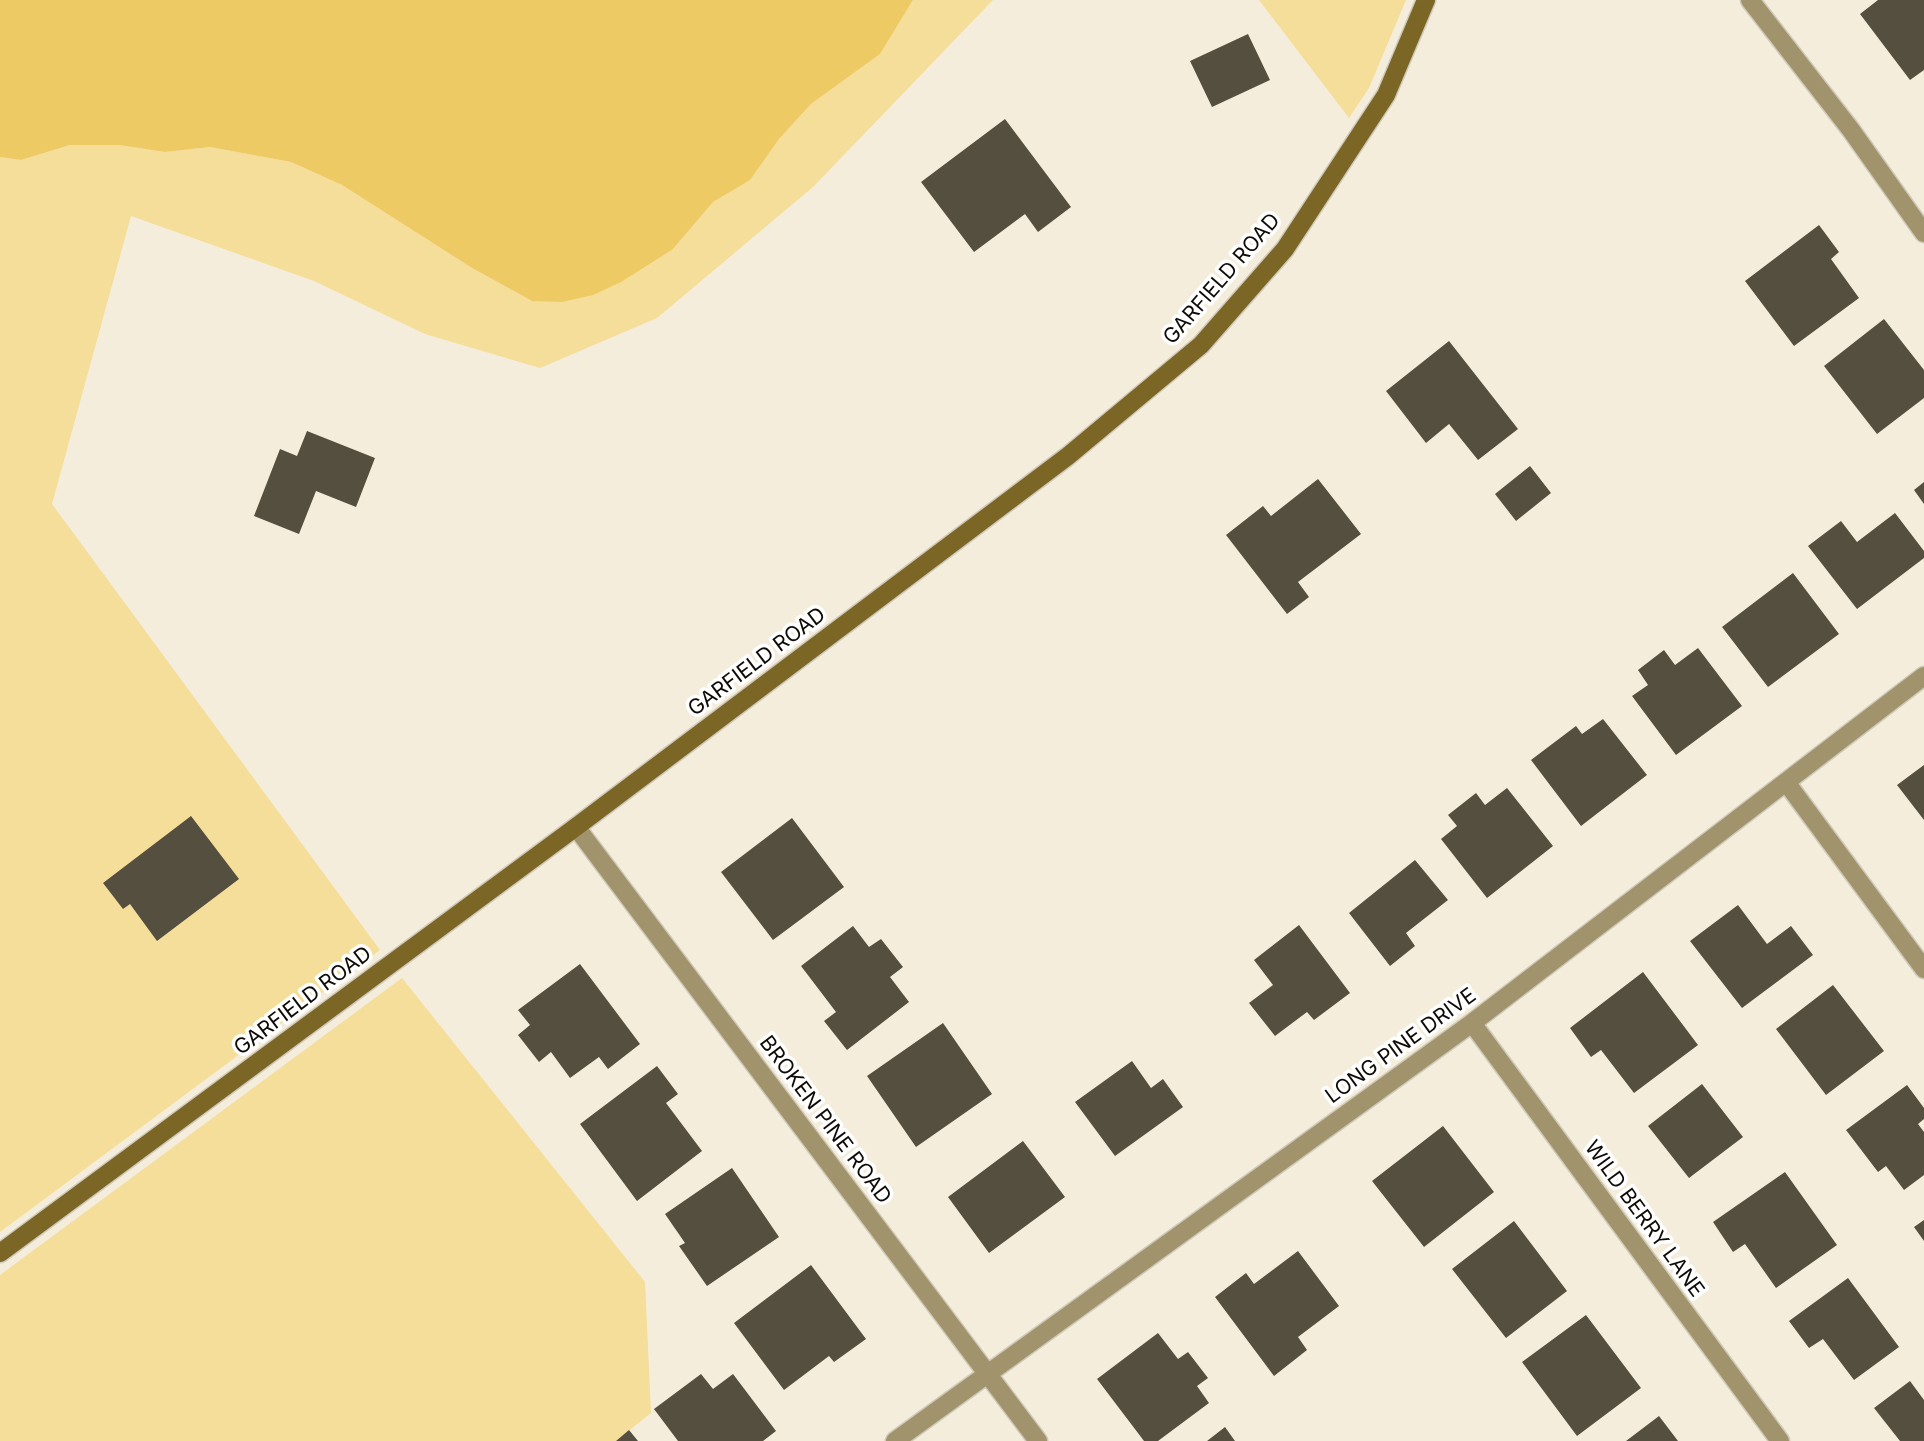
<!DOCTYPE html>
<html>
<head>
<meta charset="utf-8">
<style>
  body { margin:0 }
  canvas { display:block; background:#f4eddb }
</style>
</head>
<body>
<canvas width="1924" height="1441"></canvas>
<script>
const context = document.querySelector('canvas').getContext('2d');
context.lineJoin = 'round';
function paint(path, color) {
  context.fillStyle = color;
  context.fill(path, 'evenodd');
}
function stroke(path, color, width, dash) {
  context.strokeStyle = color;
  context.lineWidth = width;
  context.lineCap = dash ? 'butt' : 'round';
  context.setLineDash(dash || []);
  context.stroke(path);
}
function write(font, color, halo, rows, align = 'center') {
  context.font = font + ' Inter,sans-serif';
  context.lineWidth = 7;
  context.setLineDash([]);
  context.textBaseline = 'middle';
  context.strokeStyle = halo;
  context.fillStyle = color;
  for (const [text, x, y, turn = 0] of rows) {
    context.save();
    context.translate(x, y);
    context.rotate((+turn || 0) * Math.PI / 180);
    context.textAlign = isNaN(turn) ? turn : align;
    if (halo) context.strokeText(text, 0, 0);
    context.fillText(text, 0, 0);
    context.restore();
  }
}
const green = new Path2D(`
  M 913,0 L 993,0 L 813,187 L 657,318 L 540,368 L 425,334 L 314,281 L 131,216 L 52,504 L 380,950 L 0,1232 L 0,157 L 21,160 L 70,145 L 119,145 L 165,152 L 210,147 L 291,162 L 342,185 L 472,268 L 532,301 L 673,249 L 713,202 L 750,179 L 779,139 L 811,104 L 880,54 Z
  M 1259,0 L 1406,0 L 1369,88 L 1349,118 Z
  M 402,978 L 645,1282 L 651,1413 L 616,1441 L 0,1441 L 0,1275 Z`);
const water = new Path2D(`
  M 0,0 L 913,0 L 880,54 L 811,104 L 779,139 L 750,180 L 713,202 L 673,249 L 621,282 L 593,295 L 562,302 L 532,301 L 472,268 L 342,185 L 291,162 L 210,147 L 165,152 L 119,145 L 70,145 L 21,160 L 0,157 Z`);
const building = new Path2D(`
  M 1878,0 L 1924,0 L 1924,70 L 1910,80 L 1860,14 Z
  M 1248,34 L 1270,80 L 1212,107 L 1190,61 Z
  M 1005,119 L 1071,207 L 1038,232 L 1025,214 L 974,252 L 921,182 Z
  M 1819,225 L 1839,252 L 1831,259 L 1859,298 L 1794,346 L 1745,281 Z
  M 1884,319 L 1924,370 L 1924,398 L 1877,434 L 1824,366 Z
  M 1449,341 L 1518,429 L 1478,460 L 1449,424 L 1426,443 L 1386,391 Z
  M 307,431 L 375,458 L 356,507 L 316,491 L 299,534 L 254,516 L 280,449 L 297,456 Z
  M 1530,466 L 1551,493 L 1516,521 L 1495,494 Z
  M 1318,479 L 1361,534 L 1298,582 L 1309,597 L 1287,614 L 1226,535 L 1263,506 L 1271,516 Z
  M 1924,482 L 1924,504 L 1914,490 Z
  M 1895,513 L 1924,551 L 1924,558 L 1857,609 L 1808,546 L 1841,521 L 1857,542 Z
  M 1793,573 L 1839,634 L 1768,687 L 1722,627 Z
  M 1698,648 L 1742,706 L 1676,755 L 1632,696 L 1648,685 L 1638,670 L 1664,650 L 1675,665 Z
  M 1603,719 L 1647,775 L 1581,826 L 1531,760 L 1576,726 L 1582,734 Z
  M 1924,765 L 1924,820 L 1897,785 Z
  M 1507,788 L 1553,846 L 1487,898 L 1441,839 L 1457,826 L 1448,815 L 1476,793 L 1485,805 Z
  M 191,816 L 239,879 L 157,941 L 130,904 L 123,909 L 103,883 Z
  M 792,818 L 844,887 L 773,940 L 721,872 Z
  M 1415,860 L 1448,900 L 1406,933 L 1415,946 L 1390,966 L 1349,913 Z
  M 1738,905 L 1767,944 L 1791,926 L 1813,955 L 1742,1008 L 1690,941 Z
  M 1299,925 L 1350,993 L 1314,1020 L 1307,1012 L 1275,1036 L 1249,1003 L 1273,985 L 1254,960 Z
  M 853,926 L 869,947 L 881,939 L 903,967 L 890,977 L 909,1002 L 847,1050 L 824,1021 L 836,1012 L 801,966 Z
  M 580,964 L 640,1044 L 608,1069 L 599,1057 L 570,1078 L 551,1052 L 539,1062 L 518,1035 L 530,1025 L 518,1010 Z
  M 1643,972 L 1698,1045 L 1634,1093 L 1601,1050 L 1591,1057 L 1570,1028 Z
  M 1833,985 L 1884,1051 L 1826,1095 L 1776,1029 Z
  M 943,1023 L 992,1094 L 916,1147 L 867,1076 Z
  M 1132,1061 L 1151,1088 L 1163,1079 L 1183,1107 L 1115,1156 L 1075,1102 Z
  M 657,1066 L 678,1094 L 666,1103 L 702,1151 L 637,1201 L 580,1124 Z
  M 1702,1084 L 1743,1137 L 1689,1178 L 1648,1126 Z
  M 1907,1085 L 1924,1108 L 1924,1119 L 1918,1124 L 1924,1132 L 1924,1175 L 1904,1190 L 1886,1166 L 1878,1172 L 1846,1130 Z
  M 1443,1126 L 1494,1192 L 1424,1247 L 1372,1181 Z
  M 1023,1141 L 1065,1197 L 989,1253 L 948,1197 Z
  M 732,1168 L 779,1237 L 707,1286 L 679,1246 L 685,1243 L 665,1214 Z
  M 1785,1172 L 1837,1245 L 1776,1288 L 1745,1244 L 1733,1252 L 1713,1222 Z
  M 1924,1220 L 1924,1241 L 1914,1227 Z
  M 1514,1221 L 1567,1291 L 1506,1338 L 1452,1269 Z
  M 1298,1251 L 1339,1306 L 1298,1337 L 1307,1350 L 1274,1376 L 1215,1297 L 1246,1273 L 1254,1284 Z
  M 811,1265 L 866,1339 L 834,1362 L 829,1356 L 784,1390 L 734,1323 Z
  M 1848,1278 L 1899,1347 L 1854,1380 L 1823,1339 L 1809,1348 L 1789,1321 Z
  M 1586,1315 L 1641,1388 L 1577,1436 L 1522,1362 Z
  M 1158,1333 L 1178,1359 L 1188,1352 L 1208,1378 L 1197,1386 L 1209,1403 L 1158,1441 L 1144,1441 L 1097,1379 Z
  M 701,1374 L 713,1389 L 733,1374 L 776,1431 L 763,1441 L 678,1441 L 654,1409 Z
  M 1910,1381 L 1924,1400 L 1924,1441 L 1900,1441 L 1874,1408 Z
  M 1659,1416 L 1678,1441 L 1626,1441 Z
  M 1225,1427 L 1235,1441 L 1207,1441 Z
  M 629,1430 L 638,1441 L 616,1441 Z`);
const street = new Path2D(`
  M 1750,0 L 1851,130 L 1924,233
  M 1786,782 L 1924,969
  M 576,827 L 1038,1441
  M 1472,1023 L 1780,1441
  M 895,1441 L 1472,1023 L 1924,676`);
const secondary = new Path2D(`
  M 0,1253 L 576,827 L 1068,456 L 1201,345 L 1285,249 L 1386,95 L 1426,0`);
const streetNames = [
  ["GARFIELD ROAD",1222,279,-49],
  ["GARFIELD ROAD",757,662,-37],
  ["GARFIELD ROAD",303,1001,-37],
  ["LONG PINE DRIVE",1401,1046,-36],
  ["BROKEN PINE ROAD",825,1120,53],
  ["WILD BERRY LANE",1644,1219,54]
];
paint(green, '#f5dd9a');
paint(water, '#eeca64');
paint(building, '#554f40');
stroke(street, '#cfc9b9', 21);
stroke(secondary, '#cfc9b9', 21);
stroke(street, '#a1936b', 18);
stroke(secondary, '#7c6626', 18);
write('21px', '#0e0b06', '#fff', streetNames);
</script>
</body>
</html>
